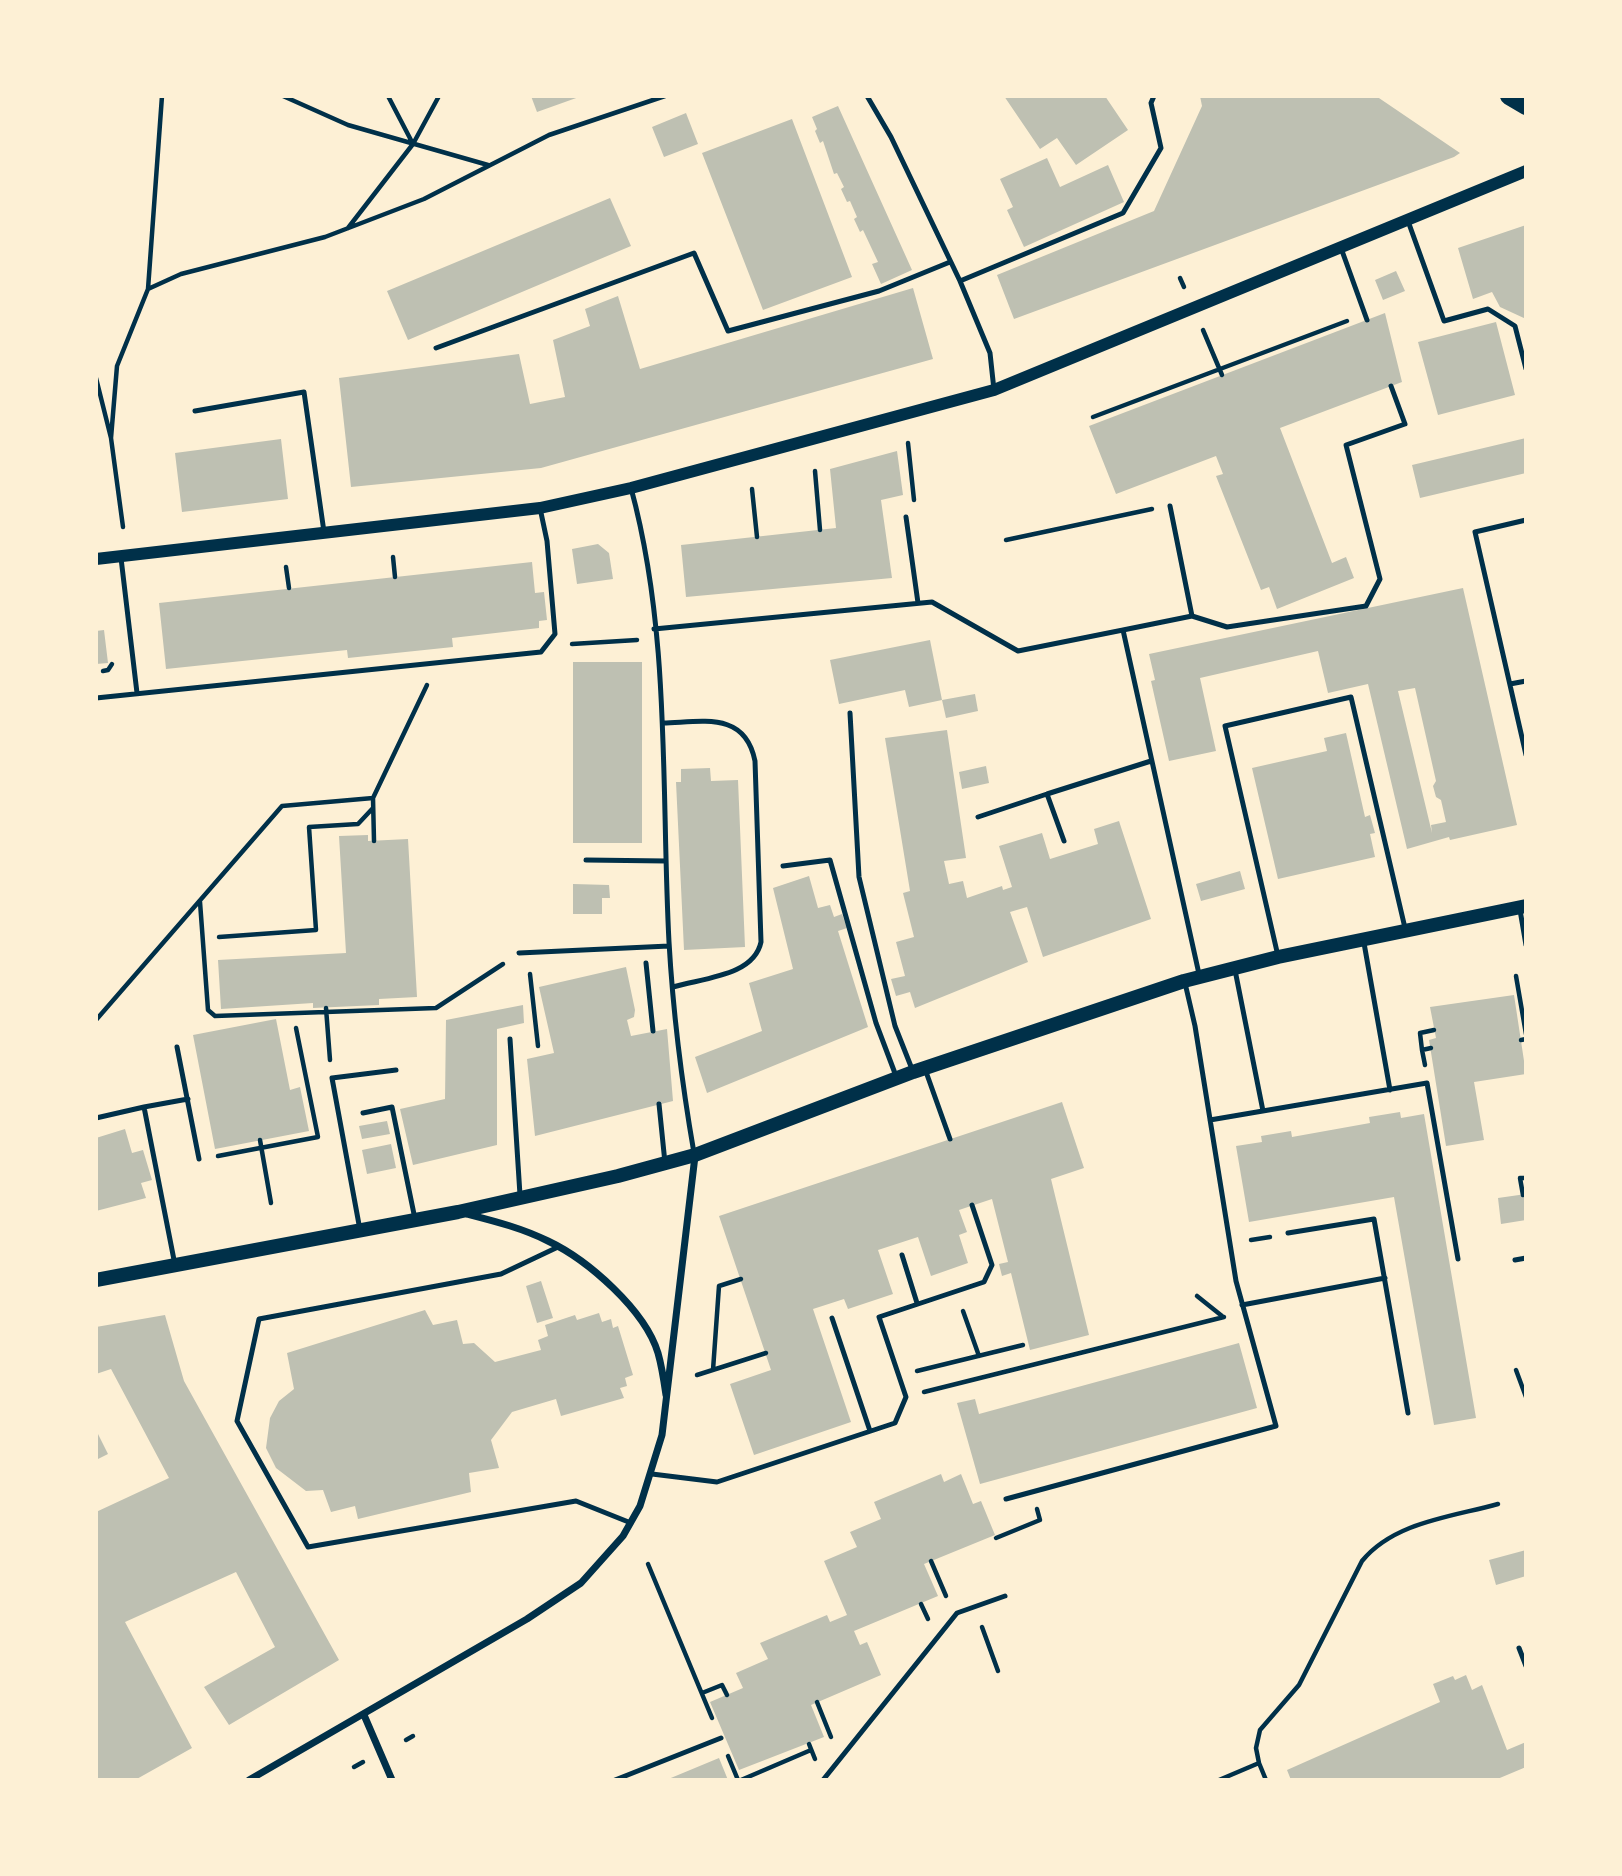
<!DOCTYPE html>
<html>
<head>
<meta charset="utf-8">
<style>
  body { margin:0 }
  #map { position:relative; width:1622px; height:1876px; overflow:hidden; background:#fdf0d5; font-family:"IBM Plex Sans",sans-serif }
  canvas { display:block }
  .frame { position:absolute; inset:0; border:98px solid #fdf0d5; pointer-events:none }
</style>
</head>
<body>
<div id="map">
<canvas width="1622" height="1876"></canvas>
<div class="frame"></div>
</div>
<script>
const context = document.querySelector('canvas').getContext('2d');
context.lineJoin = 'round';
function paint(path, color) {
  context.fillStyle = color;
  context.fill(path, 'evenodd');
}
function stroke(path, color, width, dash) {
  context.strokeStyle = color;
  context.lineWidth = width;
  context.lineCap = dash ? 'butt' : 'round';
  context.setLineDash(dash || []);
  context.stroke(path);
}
const building = new Path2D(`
  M 531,96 L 579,96 L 579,97 L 537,112 Z
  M 1004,96 L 1105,96 L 1128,130 L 1076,165 L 1057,138 L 1040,149 Z
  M 1200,96 L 1376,96 L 1460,153 L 1454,157 L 1014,319 L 997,275 L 1154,211 L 1202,106 Z
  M 838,106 L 912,270 L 881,284 L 872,264 L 878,262 L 863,230 L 860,232 L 854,219 L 857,217 L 850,201 L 847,202 L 841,189 L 844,187 L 837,173 L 834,174 L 823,141 L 820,143 L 815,131 L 817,129 L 812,117 Z
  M 686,113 L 698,144 L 664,157 L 652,127 Z
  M 792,119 L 852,277 L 763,310 L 702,153 Z
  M 1047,158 L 1060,187 L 1108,165 L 1124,202 L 1024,247 L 1007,210 L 1013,207 L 1000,179 Z
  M 610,198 L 631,246 L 408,340 L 387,291 Z
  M 1526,225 L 1526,319 L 1500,307 L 1492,292 L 1473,299 L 1458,248 Z
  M 1396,271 L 1405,291 L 1383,300 L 1375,280 Z
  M 913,288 L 933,359 L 541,468 L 351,487 L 339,378 L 519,354 L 530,404 L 565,397 L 553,340 L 590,326 L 585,309 L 618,296 L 640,369 Z
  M 1385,313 L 1402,382 L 1280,428 L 1332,563 L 1346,557 L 1354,578 L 1277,609 L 1269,587 L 1261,590 L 1216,476 L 1223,474 L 1216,456 L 1116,494 L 1089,426 Z
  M 1496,322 L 1515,395 L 1438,415 L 1418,342 Z
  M 1526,438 L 1526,473 L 1420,498 L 1412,465 Z
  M 281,439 L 288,499 L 182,512 L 175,453 Z
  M 897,451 L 903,495 L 881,500 L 892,578 L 686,597 L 681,545 L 836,528 L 830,469 Z
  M 598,544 L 609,553 L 613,579 L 577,584 L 572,549 Z
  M 532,562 L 535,593 L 544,592 L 547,620 L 539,621 L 539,628 L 452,638 L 453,647 L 348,658 L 347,650 L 166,669 L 159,603 Z
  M 1463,588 L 1517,825 L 1450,840 L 1449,837 L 1407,849 L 1368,684 L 1328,693 L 1318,651 L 1200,678 L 1216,751 L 1169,761 L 1151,681 L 1155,680 L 1149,654 ZM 1415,688 L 1436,781 L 1433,786 L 1436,797 L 1441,800 L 1446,822 L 1431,825 L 1432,833 L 1398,691 Z
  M 104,630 L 108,663 L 96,664 L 96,631 Z
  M 930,640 L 942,700 L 909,707 L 905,690 L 839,704 L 830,660 Z
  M 573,662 L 642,662 L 642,843 L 573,843 Z
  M 975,694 L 978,711 L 946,718 L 942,700 Z
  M 947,730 L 966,858 L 944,861 L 949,884 L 963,881 L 967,898 L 1002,886 L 1003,890 L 1012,887 L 999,846 L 1042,833 L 1050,859 L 1098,844 L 1094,829 L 1119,821 L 1151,919 L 1043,957 L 1027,907 L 1010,912 L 1028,962 L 915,1008 L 910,992 L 896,996 L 891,979 L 905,976 L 896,942 L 914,937 L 903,893 L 910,891 L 885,738 Z
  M 1346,733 L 1365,817 L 1370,815 L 1375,833 L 1370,834 L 1375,857 L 1278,879 L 1252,768 L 1327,751 L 1324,738 Z
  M 986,766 L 989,783 L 962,789 L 959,772 Z
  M 710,768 L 711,781 L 738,780 L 745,947 L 684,950 L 676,782 L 681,782 L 681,769 Z
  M 368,835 L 368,841 L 408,839 L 417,997 L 379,999 L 379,1005 L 313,1008 L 313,1003 L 221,1009 L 218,960 L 346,953 L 339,836 Z
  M 1240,871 L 1245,889 L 1201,901 L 1196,884 Z
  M 809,876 L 818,908 L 830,905 L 834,917 L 842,914 L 847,928 L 838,931 L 868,1027 L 707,1093 L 695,1057 L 762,1031 L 749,983 L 793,969 L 773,888 Z
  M 573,884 L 609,885 L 610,898 L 602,898 L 602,914 L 573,914 Z
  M 626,967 L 635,1010 L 634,1017 L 627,1020 L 631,1036 L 667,1029 L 673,1101 L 535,1136 L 527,1059 L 554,1053 L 539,987 Z
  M 1514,995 L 1526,1074 L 1474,1082 L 1484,1140 L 1446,1146 L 1429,1040 L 1436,1038 L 1430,1007 Z
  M 523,1005 L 524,1023 L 497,1029 L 497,1145 L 413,1165 L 400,1109 L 445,1099 L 446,1020 Z
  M 276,1019 L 290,1090 L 300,1087 L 309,1131 L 215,1149 L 193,1035 Z
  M 1062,1102 L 1084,1168 L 1051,1179 L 1089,1335 L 1030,1350 L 1011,1273 L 1002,1276 L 999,1264 L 1008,1262 L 992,1199 L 959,1210 L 967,1232 L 959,1235 L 968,1263 L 931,1276 L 918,1237 L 878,1250 L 893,1294 L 848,1309 L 844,1299 L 813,1309 L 851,1422 L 754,1455 L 730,1384 L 771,1370 L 719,1216 Z
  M 1400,1112 L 1401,1118 L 1424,1114 L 1476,1418 L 1434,1425 L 1394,1197 L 1249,1222 L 1236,1146 L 1262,1142 L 1261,1136 L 1291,1131 L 1292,1137 L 1370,1123 L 1369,1117 Z
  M 387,1121 L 390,1134 L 362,1139 L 359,1126 Z
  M 125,1129 L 132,1153 L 143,1150 L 152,1180 L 141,1183 L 146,1198 L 96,1211 L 96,1138 Z
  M 391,1144 L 396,1168 L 367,1174 L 362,1150 Z
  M 1526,1194 L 1526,1220 L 1501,1224 L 1498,1198 Z
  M 541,1281 L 553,1318 L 537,1323 L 526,1286 Z
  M 425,1310 L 433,1325 L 457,1320 L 463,1344 L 474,1343 L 495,1362 L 541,1350 L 538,1340 L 548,1336 L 545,1325 L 575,1315 L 577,1320 L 599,1313 L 602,1322 L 611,1319 L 613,1328 L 618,1326 L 633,1375 L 625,1378 L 627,1386 L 620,1388 L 624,1398 L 561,1416 L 556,1399 L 512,1412 L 491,1440 L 499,1468 L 469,1473 L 471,1492 L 358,1519 L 355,1506 L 331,1512 L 323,1490 L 306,1491 L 276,1468 L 266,1448 L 270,1418 L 279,1401 L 294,1389 L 287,1353 Z
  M 165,1315 L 184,1381 L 339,1660 L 229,1725 L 204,1687 L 275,1647 L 236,1572 L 125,1622 L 192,1748 L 135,1780 L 96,1780 L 96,1512 L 169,1478 L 111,1369 L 96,1374 L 96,1327 Z
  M 1239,1343 L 1257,1408 L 980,1484 L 957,1403 L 975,1399 L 979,1414 Z
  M 96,1430 L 108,1454 L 96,1460 Z
  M 941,1474 L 944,1482 L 961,1474 L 973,1504 L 981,1501 L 995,1535 L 924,1564 L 938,1596 L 854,1631 L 860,1645 L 867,1642 L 881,1675 L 811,1705 L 824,1737 L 739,1770 L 710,1702 L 743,1688 L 736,1673 L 768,1659 L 760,1643 L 827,1615 L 830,1622 L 847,1615 L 824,1561 L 857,1547 L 850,1532 L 881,1519 L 874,1502 Z
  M 1526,1550 L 1526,1576 L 1496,1585 L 1489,1560 Z
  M 1466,1675 L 1472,1690 L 1482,1685 L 1507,1750 L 1526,1742 L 1526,1767 L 1495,1780 L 1291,1780 L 1287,1770 L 1440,1702 L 1433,1684 L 1453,1676 L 1455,1680 Z
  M 719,1758 L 728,1780 L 666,1780 Z`);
const path = new Path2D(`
  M 283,96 L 348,125 L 488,165
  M 388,96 L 413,144
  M 348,228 L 413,144 L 439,96
  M 1180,278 L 1184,287
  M 148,289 L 162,96
  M 1203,330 L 1222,375
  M 96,378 L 111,438 L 123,527
  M 1093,417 L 1347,321
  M 111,438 L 117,366 L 148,289 L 181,274 L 325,237 L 424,199 L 549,135 L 665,96
  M 908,443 L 914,500
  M 815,471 L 820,530
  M 752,489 L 757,537
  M 1006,540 L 1152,509
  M 393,557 L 395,577
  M 286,567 L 289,588
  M 572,644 L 637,640
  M 103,671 L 108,670 L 112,664
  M 373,798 L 374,841
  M 200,902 L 208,1010 L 215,1016 L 436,1008 L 503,964
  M 219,937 L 316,930 L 309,827 L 358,824 L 373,808
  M 530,974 L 538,1046
  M 1516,976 L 1526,1034
  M 326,1008 L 330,1060
  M 96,1020 L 282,806 L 373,798 L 427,685
  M 1521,1040 L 1526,1039
  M 1422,1050 L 1420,1033 L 1434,1030
  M 1425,1065 L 1422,1050 L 1431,1048
  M 260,1140 L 271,1203
  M 218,1156 L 318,1137 L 296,1028
  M 1523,1195 L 1520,1178 L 1526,1178
  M 1251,1240 L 1270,1237
  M 1197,1296 L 1222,1316
  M 963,1311 L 979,1356
  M 713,1370 L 719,1286 L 741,1279
  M 1516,1370 L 1526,1397
  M 917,1371 L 1023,1345
  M 697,1375 L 766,1353
  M 924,1392 L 1224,1317
  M 996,1538 L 1040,1520 L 1037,1509
  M 931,1561 L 946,1596
  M 648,1564 L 712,1718
  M 921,1604 L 928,1619
  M 982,1627 L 998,1671
  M 702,1693 L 722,1685 L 727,1695
  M 817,1702 L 831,1737
  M 406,1740 L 413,1736
  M 809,1744 L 815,1759
  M 728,1756 L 738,1780
  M 1259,1763 L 1256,1748 L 1260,1730 L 1299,1685 L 1362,1561 C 1394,1522 1451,1517 1498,1504
  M 354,1767 L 363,1762
  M 741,1780 L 811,1750
  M 1219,1780 L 1259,1763 L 1266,1780`);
const service = new Path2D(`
  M 867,96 L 891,137 L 960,281 L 990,353 L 994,390
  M 1408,221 L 1444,321 L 1488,309 L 1515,326 L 1526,369
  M 1341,248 L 1367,320
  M 960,281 L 1123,213 L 1161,148 L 1151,103 L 1154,96
  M 436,348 L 694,253 L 728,331 L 879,291 L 950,262
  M 195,411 L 304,392 L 324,532
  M 631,488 C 671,635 661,791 669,942 C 673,1012 682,1084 694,1153
  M 1170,506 L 1192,616
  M 906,517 L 918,603
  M 1526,520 L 1475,532 L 1526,755
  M 121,558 L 137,693
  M 654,629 L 932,602 L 1018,651 L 1123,630 L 1199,974
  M 1123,630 L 1192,616 L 1227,627 L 1366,606 L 1380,579 L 1346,445 L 1405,424 L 1391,386
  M 1510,684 L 1526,681
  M 96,698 L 541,652 L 555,634 L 547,541 L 540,508
  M 850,713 L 859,877 L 895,1026 L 912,1069
  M 663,723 C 703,722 745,711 755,761 L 761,942 C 754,976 703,978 673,987
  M 978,817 L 1047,794
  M 1064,841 L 1047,794 L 1151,761
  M 586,860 L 666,861
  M 783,866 L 830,860 L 876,1023 L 896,1076
  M 1520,910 L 1526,945
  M 1364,943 L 1390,1090
  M 519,953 L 669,946
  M 1278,956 L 1225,726 L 1351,697 L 1405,928
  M 646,963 L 653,1031
  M 1235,970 L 1263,1111
  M 510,1039 L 520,1195
  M 177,1047 L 199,1159
  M 925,1069 L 950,1139
  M 659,1104 L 665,1163
  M 144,1107 L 188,1099
  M 363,1113 L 392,1107 L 415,1219
  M 96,1118 L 144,1107 L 175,1265
  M 1210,1120 L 1427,1083 L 1458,1259
  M 360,1230 L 332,1078 L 396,1070
  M 1288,1233 L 1374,1219 L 1408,1413
  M 558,1247 L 501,1274 L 259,1319 L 237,1421 L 308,1547 L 576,1501 L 631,1523
  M 902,1255 L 917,1303
  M 1515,1260 L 1526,1258
  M 1242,1305 L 1385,1278
  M 832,1318 L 870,1431
  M 652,1474 L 717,1482 L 895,1423 L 906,1397 L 879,1317 L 984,1282 L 992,1265 L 972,1205
  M 1006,1499 L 1276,1426 L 1236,1281 L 1195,1026 L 1185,983
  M 1519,1648 L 1526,1666
  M 615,1780 L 721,1738
  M 823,1780 L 957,1613 L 1005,1596`);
const minor = new Path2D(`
  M 467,1214 C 494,1221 522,1228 548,1241 C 588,1260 645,1310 658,1353 C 662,1367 664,1381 666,1395
  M 364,1715 L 392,1780
  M 249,1780 L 527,1619 L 581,1583 L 623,1536 L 640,1506 L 662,1435 L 695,1156`);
const tertiary = new Path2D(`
  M 96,559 L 540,508 L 631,488 L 994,390 L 1526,171`);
const secondary = new Path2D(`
  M 96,1280 L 458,1212 L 618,1176 L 695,1155 L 913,1072 L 1184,981 L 1278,957 L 1526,906`);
const primary = new Path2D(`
  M 1509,96 L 1526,106`);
paint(building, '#bec0b2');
stroke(path, '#003049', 4.5);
stroke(service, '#003049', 5);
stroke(minor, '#003049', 7);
stroke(tertiary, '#003049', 12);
stroke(secondary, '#003049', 14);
stroke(primary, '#003049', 18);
</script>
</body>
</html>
